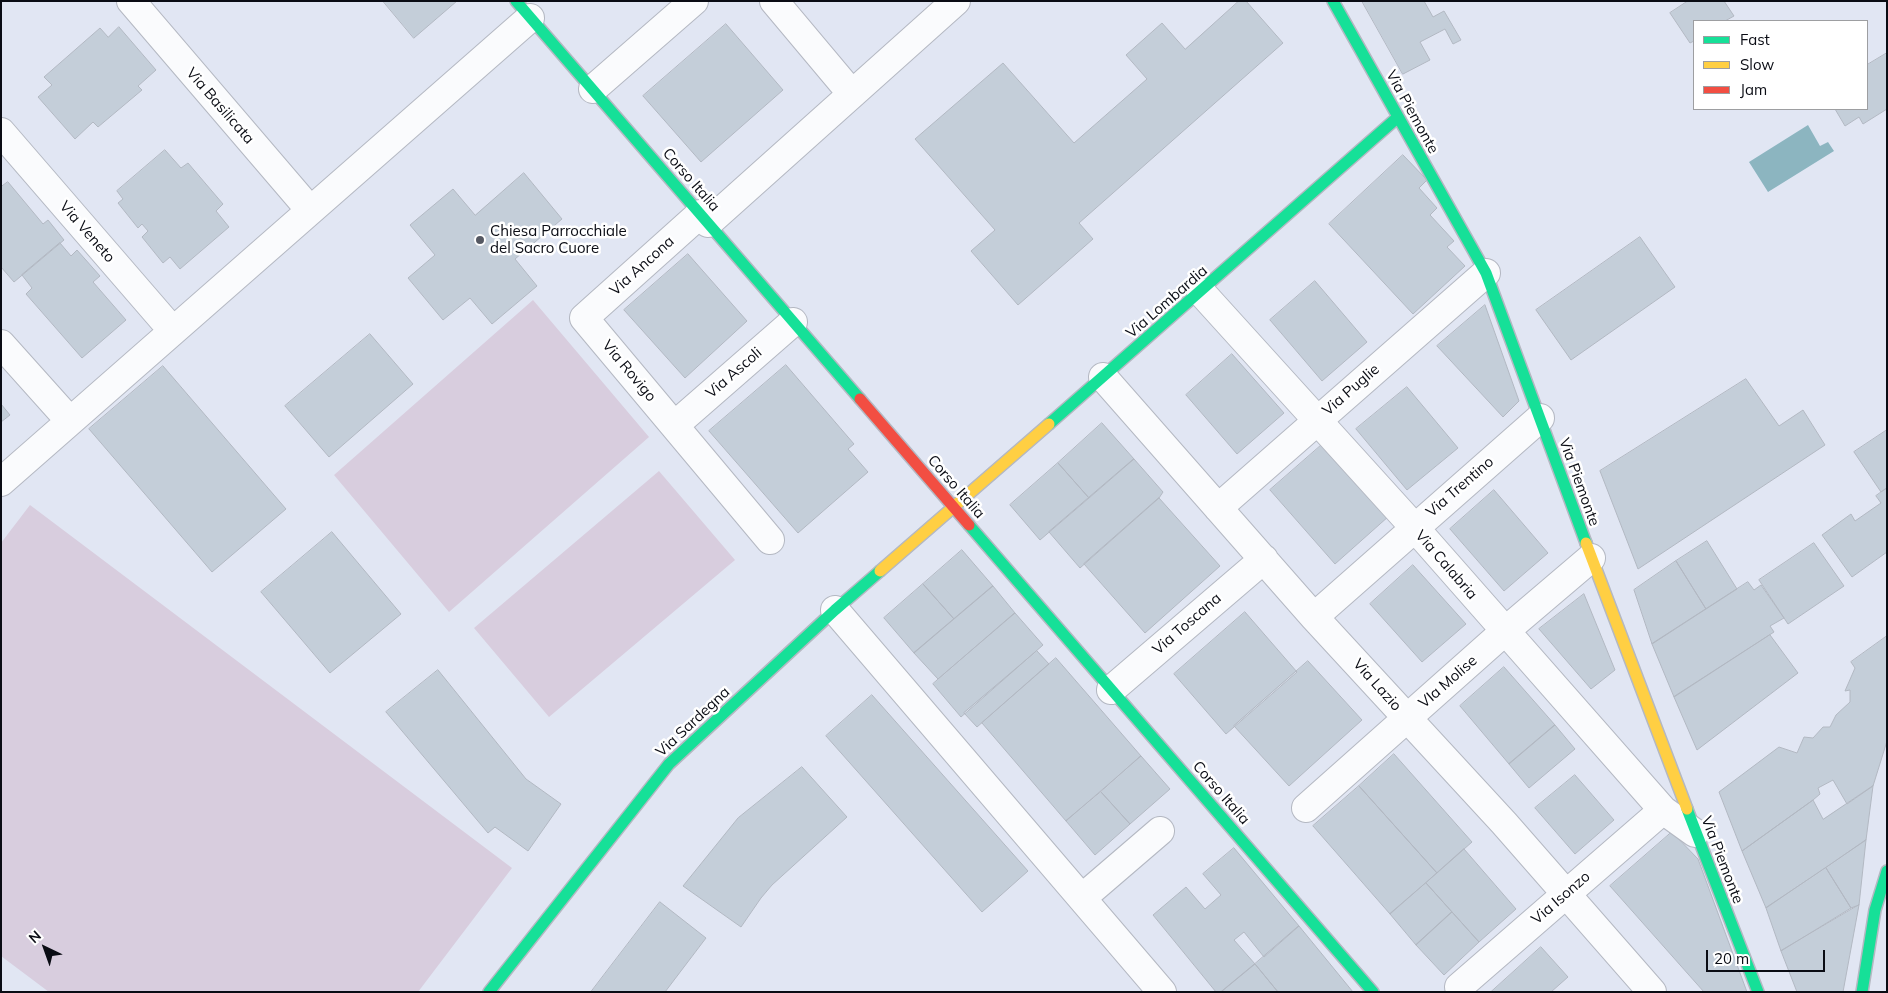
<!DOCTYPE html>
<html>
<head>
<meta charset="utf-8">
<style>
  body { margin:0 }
  #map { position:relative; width:1888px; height:993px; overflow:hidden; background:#e1e6f3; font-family:Mulish,sans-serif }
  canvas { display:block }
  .frame { position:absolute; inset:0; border:2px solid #0a0c14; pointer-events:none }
  .legend { position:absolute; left:1693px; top:20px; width:175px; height:90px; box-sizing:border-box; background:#fff; border:1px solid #9d9ea1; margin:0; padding:6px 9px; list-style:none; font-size:15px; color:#0a0c14 }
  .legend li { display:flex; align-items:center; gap:10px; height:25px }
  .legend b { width:25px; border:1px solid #9d9ea1 }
  .north { position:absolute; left:20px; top:923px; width:50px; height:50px; -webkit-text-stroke:4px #fff; paint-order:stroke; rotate:318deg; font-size:14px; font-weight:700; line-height:20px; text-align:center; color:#0a0c14 }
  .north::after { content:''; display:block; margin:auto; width:18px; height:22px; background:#0a0c14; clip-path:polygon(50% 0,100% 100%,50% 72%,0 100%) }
  .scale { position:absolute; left:1706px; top:950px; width:119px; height:22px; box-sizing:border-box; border:2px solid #0a0c14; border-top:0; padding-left:6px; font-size:15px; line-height:18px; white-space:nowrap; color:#0a0c14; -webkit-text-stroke:4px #fff; paint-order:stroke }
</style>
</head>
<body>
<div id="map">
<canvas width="1888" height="993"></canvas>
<div class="frame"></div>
<ul class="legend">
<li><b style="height:6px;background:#16e098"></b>Fast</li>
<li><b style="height:6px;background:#ffcf43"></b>Slow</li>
<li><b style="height:6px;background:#f24e42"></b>Jam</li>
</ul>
<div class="north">N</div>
<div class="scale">20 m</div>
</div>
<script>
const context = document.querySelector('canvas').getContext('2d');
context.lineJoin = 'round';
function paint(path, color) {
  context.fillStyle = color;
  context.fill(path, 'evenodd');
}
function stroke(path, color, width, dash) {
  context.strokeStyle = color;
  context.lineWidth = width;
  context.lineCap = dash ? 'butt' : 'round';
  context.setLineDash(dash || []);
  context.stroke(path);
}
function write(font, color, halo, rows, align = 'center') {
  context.font = font + ' Mulish,sans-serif';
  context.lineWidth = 5;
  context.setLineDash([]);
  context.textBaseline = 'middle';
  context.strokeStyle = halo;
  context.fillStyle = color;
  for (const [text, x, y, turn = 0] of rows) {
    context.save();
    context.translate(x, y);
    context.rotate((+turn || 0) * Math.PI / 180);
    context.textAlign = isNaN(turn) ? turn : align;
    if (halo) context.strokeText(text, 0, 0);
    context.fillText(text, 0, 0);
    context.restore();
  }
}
const green = new Path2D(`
  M 533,300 L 649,437 L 449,612 L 334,475 Z
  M 659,471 L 735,560 L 549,717 L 474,628 Z
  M 30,505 L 512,868 L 418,992 L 49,992 L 1,956 L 1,543 Z`);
const water = new Path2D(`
  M 1808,125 L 1820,146 L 1828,142 L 1834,151 L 1768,192 L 1749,162 Z`);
const building = new Path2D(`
  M 383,1 L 457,1 L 414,38 Z
  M 1239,1 L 1246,1 L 1283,43 L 1079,223 L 1093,239 L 1018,305 L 971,251 L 995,230 L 915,139 L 1003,63 L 1074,143 L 1147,79 L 1126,55 L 1162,23 L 1185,49 Z
  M 1362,1 L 1424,1 L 1433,17 L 1444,11 L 1461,40 L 1453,44 L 1445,29 L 1420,42 L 1430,60 L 1403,74 Z
  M 1688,1 L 1724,1 L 1734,16 L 1725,21 L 1694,21 L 1694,41 L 1690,43 L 1670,13 Z
  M 726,24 L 783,90 L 701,162 L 643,96 Z
  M 119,27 L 156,70 L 138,86 L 142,90 L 98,127 L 93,122 L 75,139 L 38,97 L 52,85 L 44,77 L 100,28 L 108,37 Z
  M 1887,53 L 1887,109 L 1863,124 L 1859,117 L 1845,126 L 1835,109 L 1867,109 L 1867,65 Z
  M 165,150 L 181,168 L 188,163 L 223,204 L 216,211 L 229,227 L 180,269 L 170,257 L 163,263 L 142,237 L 148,231 L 142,224 L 138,228 L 118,203 L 123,199 L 117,191 Z
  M 1403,155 L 1427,180 L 1419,188 L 1437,208 L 1430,215 L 1454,241 L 1447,247 L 1465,266 L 1413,314 L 1329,224 Z
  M 524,173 L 562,219 L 515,259 L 537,286 L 492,324 L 470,298 L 443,320 L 408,278 L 435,255 L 410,225 L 453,189 L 475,215 Z
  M 8,182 L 43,224 L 48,220 L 64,240 L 14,282 L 1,267 L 1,187 Z
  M 1640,237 L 1675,287 L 1571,360 L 1536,310 Z
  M 60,243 L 71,256 L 77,250 L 100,276 L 93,282 L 126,320 L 82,358 L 26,294 L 32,288 L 22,275 Z
  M 688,254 L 747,321 L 685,378 L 624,310 Z
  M 1315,281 L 1367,342 L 1322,381 L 1270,320 Z
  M 1485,305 L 1519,401 L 1503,417 L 1437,346 Z
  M 370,334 L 413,384 L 329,457 L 285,406 Z
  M 1232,354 L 1284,413 L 1237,454 L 1186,395 Z
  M 786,365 L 854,444 L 848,449 L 868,472 L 798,533 L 709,431 Z
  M 163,366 L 286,509 L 212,572 L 89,429 Z
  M 1746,379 L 1779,426 L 1803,410 L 1825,445 L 1638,569 L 1600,471 Z
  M 1407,387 L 1458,448 L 1407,490 L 1356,429 Z
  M 1,404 L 10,415 L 1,422 Z
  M 1102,423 L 1134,459 L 1089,498 L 1058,463 Z
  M 1887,430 L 1887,488 L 1881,492 L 1854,452 Z
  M 1325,442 L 1389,516 L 1335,564 L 1270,490 Z
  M 1134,459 L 1163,492 L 1159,498 L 1080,568 L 1049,532 Z
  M 1058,463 L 1089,498 L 1040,540 L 1010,505 Z
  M 1887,488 L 1887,552 L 1852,577 L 1822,535 L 1851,514 L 1855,521 L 1881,503 L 1876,496 Z
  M 1494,490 L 1548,553 L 1504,591 L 1450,529 Z
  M 1159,498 L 1220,566 L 1145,633 L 1084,564 Z
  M 332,532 L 401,614 L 330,673 L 261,592 Z
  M 1707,541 L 1737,589 L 1706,609 L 1676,561 Z
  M 1814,543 L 1844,586 L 1788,624 L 1759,580 Z
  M 962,550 L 993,586 L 954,619 L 923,584 Z
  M 1676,561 L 1706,609 L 1652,644 L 1634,590 Z
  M 1413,565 L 1466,624 L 1422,662 L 1370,604 Z
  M 1748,582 L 1754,590 L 1761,585 L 1784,618 L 1770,626 L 1774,632 L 1674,697 L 1652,644 Z
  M 923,584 L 954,619 L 914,653 L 884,618 Z
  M 993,586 L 1015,613 L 938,679 L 914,653 Z
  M 1584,594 L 1615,670 L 1591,689 L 1539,629 Z
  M 1245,612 L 1297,672 L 1226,734 L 1174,674 Z
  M 1015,613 L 1043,645 L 961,717 L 933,684 Z
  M 1770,635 L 1798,673 L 1697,750 L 1674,697 Z
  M 1887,636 L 1887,741 L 1873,786 L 1847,804 L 1833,780 L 1818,788 L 1820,794 L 1813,800 L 1742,851 L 1719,792 L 1779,747 L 1797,753 L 1804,737 L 1813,738 L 1823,727 L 1830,727 L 1836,715 L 1850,702 L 1850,690 L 1845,691 L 1855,668 L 1851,662 Z
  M 1037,651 L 1049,664 L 977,727 L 964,713 Z
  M 1056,658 L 1141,756 L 1066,821 L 982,723 Z
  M 1308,661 L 1362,720 L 1289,786 L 1234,726 Z
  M 1504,667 L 1555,725 L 1509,764 L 1460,706 Z
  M 438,670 L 526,779 L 561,804 L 528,851 L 495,827 L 488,833 L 386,712 Z
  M 872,695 L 1028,871 L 982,912 L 826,736 Z
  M 1555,725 L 1575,749 L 1529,788 L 1509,764 Z
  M 1394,754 L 1472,842 L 1437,873 L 1359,786 Z
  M 1141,756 L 1170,789 L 1130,824 L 1101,792 Z
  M 802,767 L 847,817 L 772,885 L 761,898 L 741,927 L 683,886 L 738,818 Z
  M 1575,775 L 1614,820 L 1575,854 L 1535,808 Z
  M 1359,786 L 1437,873 L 1390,914 L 1313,826 Z
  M 1873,786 L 1866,840 L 1766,908 L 1742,851 L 1813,800 L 1823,819 Z
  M 1101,792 L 1130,824 L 1095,855 L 1066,821 Z
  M 1672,832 L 1698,859 L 1747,992 L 1704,992 L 1610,886 Z
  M 1866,840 L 1859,905 L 1851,908 L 1826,868 Z
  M 1234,848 L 1299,926 L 1264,957 L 1244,932 L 1234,940 L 1255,964 L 1221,992 L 1216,992 L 1153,915 L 1186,887 L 1205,909 L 1221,895 L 1203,874 Z
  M 1464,849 L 1516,909 L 1479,942 L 1426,883 Z
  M 1826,868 L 1851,908 L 1781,951 L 1766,908 Z
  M 1426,883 L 1452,912 L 1416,945 L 1390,914 Z
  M 660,902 L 706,938 L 665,992 L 591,992 Z
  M 1859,905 L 1843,992 L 1797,992 L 1781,951 Z
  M 1452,912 L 1479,942 L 1444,975 L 1416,945 Z
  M 1299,926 L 1353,992 L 1278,992 L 1255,964 Z
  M 1541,947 L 1568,977 L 1551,992 L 1491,992 Z
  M 1255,964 L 1278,992 L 1221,992 Z`);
const street = new Path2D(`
  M 131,1 L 310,210
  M 774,1 L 852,94
  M 593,89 L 694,1
  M 1,132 L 173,331
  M 700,214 L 584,318 L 770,540
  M 708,223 L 956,1
  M 1201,292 L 1414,527 L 1663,810 L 1695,833
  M 1,344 L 70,421
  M 1103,377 L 1314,617 L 1504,823 L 1652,992
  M 675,425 L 793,322
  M 1,482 L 530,18
  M 1218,508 L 1486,273
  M 835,610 L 1162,992
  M 1314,617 L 1540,418
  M 1111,690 L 1264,559
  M 1306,808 L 1504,632 L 1591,558
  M 1082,898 L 1160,831
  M 1459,987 L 1663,810`);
const fast = new Path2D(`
  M 516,1 L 860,399
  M 1333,1 L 1486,273 L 1586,543
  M 1049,424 L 1398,117
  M 969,525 L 1373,992
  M 1687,809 L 1758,992
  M 489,992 L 669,764 L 835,610 L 880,571
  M 1862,992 L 1875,910 L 1887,871`);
const slow = new Path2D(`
  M 1586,543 L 1687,809
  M 880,571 L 1049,424`);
const jam = new Path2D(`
  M 860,399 L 969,525`);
const markers = [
  [480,240,5,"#555862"]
];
const streetNames = [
  ["Via Basilicata",220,106,49],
  ["Via Piemonte",1412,112,61],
  ["Corso Italia",691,180,49],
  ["Via Veneto",87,232,49],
  ["Via Ancona",642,266,-42],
  ["Via Lombardia",1167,302,-41],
  ["Via Rovigo",629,371,50],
  ["Via Ascoli",734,373,-41],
  ["Via Puglie",1351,390,-41],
  ["Via Piemonte",1579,482,70],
  ["Corso Italia",956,487,49],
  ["Via Trentino",1460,487,-41],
  ["Via Calabria",1446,565,49],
  ["Via Toscana",1187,624,-41],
  ["VIa Molise",1448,682,-41],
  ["Via Lazio",1377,685,48],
  ["Via Sardegna",693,722,-43],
  ["Corso Italia",1221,793,49],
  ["Via Piemonte",1722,860,69],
  ["Via Isonzo",1561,898,-41]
];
const poiNames = [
  ["Chiesa Parrocchiale",490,231],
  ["del Sacro Cuore",490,248]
];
paint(green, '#d8cdde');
paint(water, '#8cb5c0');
paint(building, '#c4ced9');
stroke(building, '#b2b8c2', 1);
stroke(street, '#b4b8c2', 30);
stroke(fast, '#b4b8c2', 14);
stroke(slow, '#b4b8c2', 14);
stroke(jam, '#b4b8c2', 14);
stroke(street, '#fafbfd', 28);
stroke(fast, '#16e098', 11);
stroke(slow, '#ffcf43', 11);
stroke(jam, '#f24e42', 11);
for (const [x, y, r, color] of markers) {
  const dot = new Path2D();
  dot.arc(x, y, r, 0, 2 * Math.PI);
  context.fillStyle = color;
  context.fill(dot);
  stroke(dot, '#fff', 2);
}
write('15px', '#0a0c14', '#fff', streetNames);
write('15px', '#0a0c14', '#fff', poiNames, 'left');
</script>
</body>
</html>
